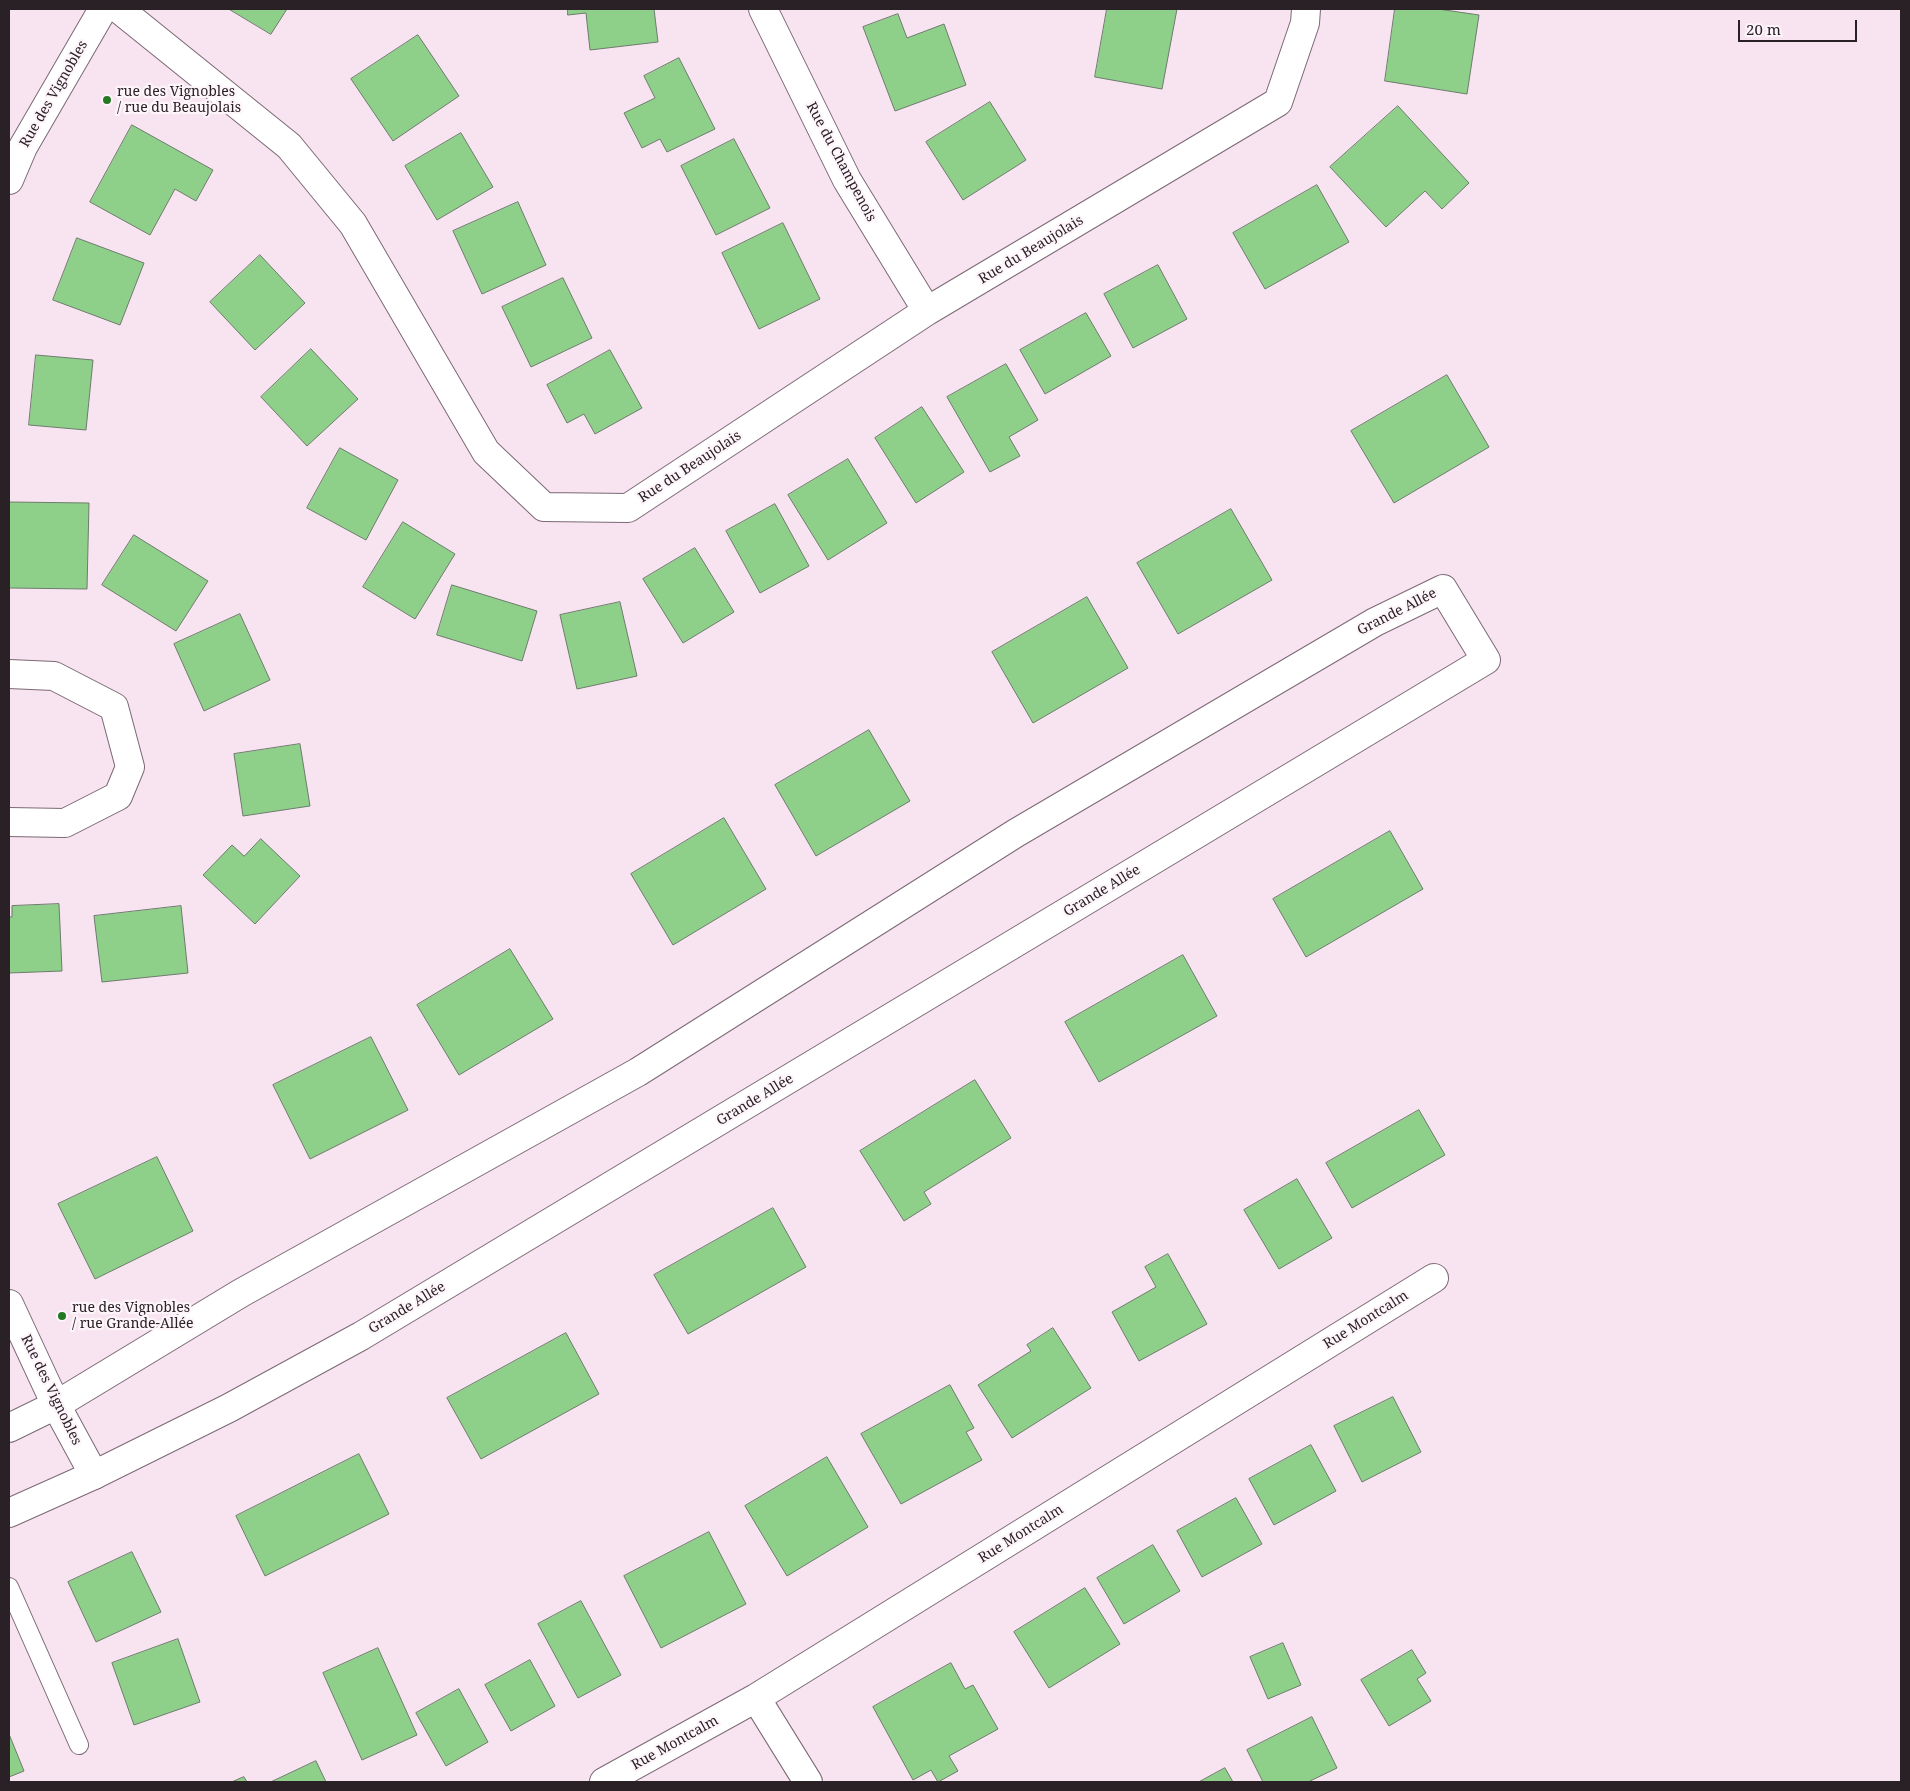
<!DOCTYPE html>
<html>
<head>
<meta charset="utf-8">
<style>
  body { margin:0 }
  #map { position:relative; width:1910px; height:1791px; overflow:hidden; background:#f8e3f0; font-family:"Noto Serif",serif }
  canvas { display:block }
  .frame { position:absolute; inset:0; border:10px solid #292126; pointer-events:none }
  .scale { position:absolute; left:1738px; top:20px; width:119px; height:22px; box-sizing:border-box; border:2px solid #292126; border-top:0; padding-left:6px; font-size:15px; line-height:18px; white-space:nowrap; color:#292126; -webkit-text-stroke:4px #fdf5fa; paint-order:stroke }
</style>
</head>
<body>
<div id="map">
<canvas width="1910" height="1791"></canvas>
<div class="frame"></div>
<div class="scale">20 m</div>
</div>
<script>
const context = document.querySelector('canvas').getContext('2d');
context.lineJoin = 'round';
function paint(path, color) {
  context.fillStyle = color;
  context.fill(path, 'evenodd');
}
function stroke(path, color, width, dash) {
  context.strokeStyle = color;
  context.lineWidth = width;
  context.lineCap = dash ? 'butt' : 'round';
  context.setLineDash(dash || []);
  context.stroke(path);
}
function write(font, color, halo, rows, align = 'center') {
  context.font = font + ' "Noto Serif",serif';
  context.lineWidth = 4.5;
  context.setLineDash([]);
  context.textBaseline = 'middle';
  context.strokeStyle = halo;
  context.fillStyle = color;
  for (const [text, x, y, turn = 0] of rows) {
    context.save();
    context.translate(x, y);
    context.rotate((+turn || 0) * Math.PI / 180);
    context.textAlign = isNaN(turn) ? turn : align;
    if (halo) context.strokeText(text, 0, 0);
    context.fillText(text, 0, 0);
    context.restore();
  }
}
const building = new Path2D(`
  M 229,9 L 287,9 L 271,34 Z
  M 568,9 L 654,9 L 658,42 L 590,50 L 586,13 L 568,15 Z
  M 1107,9 L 1177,9 L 1162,89 L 1095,77 Z
  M 1395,9 L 1438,9 L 1479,15 L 1467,94 L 1385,81 Z
  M 898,14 L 907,38 L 944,24 L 966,85 L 895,111 L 863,27 Z
  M 418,35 L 459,96 L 393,141 L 351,79 Z
  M 679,58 L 715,129 L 667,152 L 660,139 L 642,148 L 624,113 L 655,98 L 644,76 Z
  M 990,102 L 1026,160 L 963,200 L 926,142 Z
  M 1398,106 L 1469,183 L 1442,209 L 1425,191 L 1386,227 L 1330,167 Z
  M 132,125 L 213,170 L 196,201 L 175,189 L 150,235 L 90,202 Z
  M 461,133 L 493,187 L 437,220 L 405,166 Z
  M 734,139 L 770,208 L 716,235 L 681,166 Z
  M 1317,185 L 1349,242 L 1265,289 L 1233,233 Z
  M 518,202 L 546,265 L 482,294 L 453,231 Z
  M 783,223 L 820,299 L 759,329 L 722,253 Z
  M 77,238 L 144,263 L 120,325 L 53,300 Z
  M 260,255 L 305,303 L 255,350 L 210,302 Z
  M 1158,265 L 1187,319 L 1133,348 L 1104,294 Z
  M 563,278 L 592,338 L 531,367 L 502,307 Z
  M 1086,313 L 1111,356 L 1045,394 L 1020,350 Z
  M 311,349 L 358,399 L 307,446 L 261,397 Z
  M 610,350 L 642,408 L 595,434 L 584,414 L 567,423 L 547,385 Z
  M 36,355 L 93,360 L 86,430 L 29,425 Z
  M 1006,364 L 1038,420 L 1009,437 L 1020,456 L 990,472 L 947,397 Z
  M 1447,375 L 1489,447 L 1394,503 L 1351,431 Z
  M 922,407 L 964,472 L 916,503 L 875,438 Z
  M 340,448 L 398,480 L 366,540 L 307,508 Z
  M 848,459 L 887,523 L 828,560 L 788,495 Z
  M 9,502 L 89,503 L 87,589 L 9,588 Z
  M 775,504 L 809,566 L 760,593 L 726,531 Z
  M 1231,509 L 1272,580 L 1178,634 L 1137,563 Z
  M 403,522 L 455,554 L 415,619 L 363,587 Z
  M 134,535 L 208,581 L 176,631 L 102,585 Z
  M 695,548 L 734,612 L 683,643 L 643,579 Z
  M 452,585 L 537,611 L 522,661 L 437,635 Z
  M 1087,597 L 1128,668 L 1033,723 L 992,652 Z
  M 620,602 L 637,676 L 577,689 L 560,615 Z
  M 240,614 L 270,680 L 204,711 L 174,644 Z
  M 869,730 L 910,801 L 816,856 L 775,785 Z
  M 300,744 L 310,806 L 243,816 L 234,754 Z
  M 724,818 L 766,889 L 673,945 L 631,874 Z
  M 1390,831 L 1423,889 L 1306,957 L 1273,899 Z
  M 261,839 L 300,876 L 255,924 L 203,875 L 232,845 L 244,856 Z
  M 59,904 L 62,971 L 9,973 L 9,917 L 12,917 L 12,906 Z
  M 181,906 L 188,973 L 102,982 L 94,916 Z
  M 510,949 L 553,1019 L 459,1075 L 417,1005 Z
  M 1183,955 L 1217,1016 L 1099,1082 L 1065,1022 Z
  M 371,1037 L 408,1110 L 310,1159 L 273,1085 Z
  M 975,1080 L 1011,1138 L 924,1192 L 931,1204 L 904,1221 L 860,1151 Z
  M 1419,1110 L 1445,1155 L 1352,1208 L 1326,1163 Z
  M 157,1157 L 193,1231 L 95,1279 L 58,1204 Z
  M 1297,1179 L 1332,1238 L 1279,1269 L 1244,1210 Z
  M 773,1208 L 806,1267 L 688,1334 L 654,1275 Z
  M 1168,1254 L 1207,1324 L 1139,1361 L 1112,1312 L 1156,1287 L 1145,1267 Z
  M 1053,1328 L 1091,1388 L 1012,1438 L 978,1385 L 1031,1351 L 1027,1345 Z
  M 566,1333 L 599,1394 L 481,1459 L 447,1398 Z
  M 950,1385 L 974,1428 L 966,1432 L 982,1460 L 901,1504 L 861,1434 Z
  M 1393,1397 L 1421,1452 L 1362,1482 L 1334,1426 Z
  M 1311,1445 L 1336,1491 L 1274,1525 L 1249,1479 Z
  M 359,1454 L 389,1514 L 265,1576 L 236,1516 Z
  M 827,1457 L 868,1527 L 787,1576 L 745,1506 Z
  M 1236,1498 L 1262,1544 L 1202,1577 L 1177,1531 Z
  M 709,1532 L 746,1604 L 661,1648 L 624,1576 Z
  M 1153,1545 L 1180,1591 L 1124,1624 L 1097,1578 Z
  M 132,1552 L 161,1612 L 96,1642 L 68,1582 Z
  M 1085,1588 L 1120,1644 L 1049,1688 L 1014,1632 Z
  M 581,1601 L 621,1675 L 578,1698 L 538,1624 Z
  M 178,1639 L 200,1702 L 134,1725 L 112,1663 Z
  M 1283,1643 L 1301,1685 L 1268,1699 L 1250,1657 Z
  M 378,1648 L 417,1735 L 362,1760 L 323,1673 Z
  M 1412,1650 L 1426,1673 L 1417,1679 L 1431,1701 L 1389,1726 L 1361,1680 Z
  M 530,1660 L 555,1706 L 511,1731 L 485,1685 Z
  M 951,1663 L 965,1689 L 973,1685 L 998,1729 L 949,1756 L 958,1771 L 938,1782 L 931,1770 L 913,1780 L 873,1707 Z
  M 459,1689 L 488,1742 L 446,1766 L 416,1713 Z
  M 1312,1717 L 1337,1768 L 1308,1782 L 1263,1782 L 1247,1750 Z
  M 9,1734 L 24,1771 L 9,1777 Z
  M 316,1761 L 326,1782 L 271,1782 Z
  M 1225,1768 L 1233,1782 L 1199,1782 Z
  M 244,1777 L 247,1782 L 232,1782 Z`);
const service = new Path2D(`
  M 9,1587 L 79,1745`);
const minor = new Path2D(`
  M 119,9 L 289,146 L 353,224 L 486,452 L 544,507 L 628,508 L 927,311 L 1278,102 L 1305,23 L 1306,9
  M 763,9 L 847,180 L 927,311
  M 9,180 L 23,147 L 103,9
  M 9,674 L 54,676 L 114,707 L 130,767 L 118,796 L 65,823 L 9,822
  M 9,1304 L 56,1405 L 94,1475
  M 756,1698 L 808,1782
  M 604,1782 L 756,1698 L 1434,1278`);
const tertiary = new Path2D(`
  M 9,1428 L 56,1405 L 241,1293 L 638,1072 L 1016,833 L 1375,622 L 1443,589 L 1486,660 L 361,1336 L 229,1408 L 94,1475 L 9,1513`);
const markers = [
  [107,100,5,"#247824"],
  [62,1316,5,"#247824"]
];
const poiNames = [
  ["rue des Vignobles",117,92],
  ["/ rue du Beaujolais",117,108],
  ["rue des Vignobles",72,1308],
  ["/ rue Grande-Allée",72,1324]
];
const streetNames = [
  ["Rue des Vignobles",54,94,-60],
  ["Rue du Champenois",841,162,62],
  ["Rue du Beaujolais",1031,250,-31],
  ["Rue du Beaujolais",690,467,-33],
  ["Grande Allée",1397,612,-27],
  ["Grande Allée",1102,891,-31],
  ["Grande Allée",755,1100,-31],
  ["Grande Allée",407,1308,-31],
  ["Rue Montcalm",1366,1320,-32],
  ["Rue des Vignobles",51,1390,64],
  ["Rue Montcalm",1021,1534,-32],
  ["Rue Montcalm",675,1743,-29]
];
paint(building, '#8ed08a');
stroke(building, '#6d7b6c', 1);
stroke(service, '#7b6974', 20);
stroke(minor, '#7b6974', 30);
stroke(tertiary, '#7b6974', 30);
stroke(service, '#fff', 18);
stroke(minor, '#fff', 28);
stroke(tertiary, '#fff', 28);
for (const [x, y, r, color] of markers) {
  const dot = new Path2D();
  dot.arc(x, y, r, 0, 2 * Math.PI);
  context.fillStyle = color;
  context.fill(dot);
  stroke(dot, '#fdf5fa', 2);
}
write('14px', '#292126', '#fdf5fa', poiNames, 'left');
write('14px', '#292126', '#fdf5fa', streetNames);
</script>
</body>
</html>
